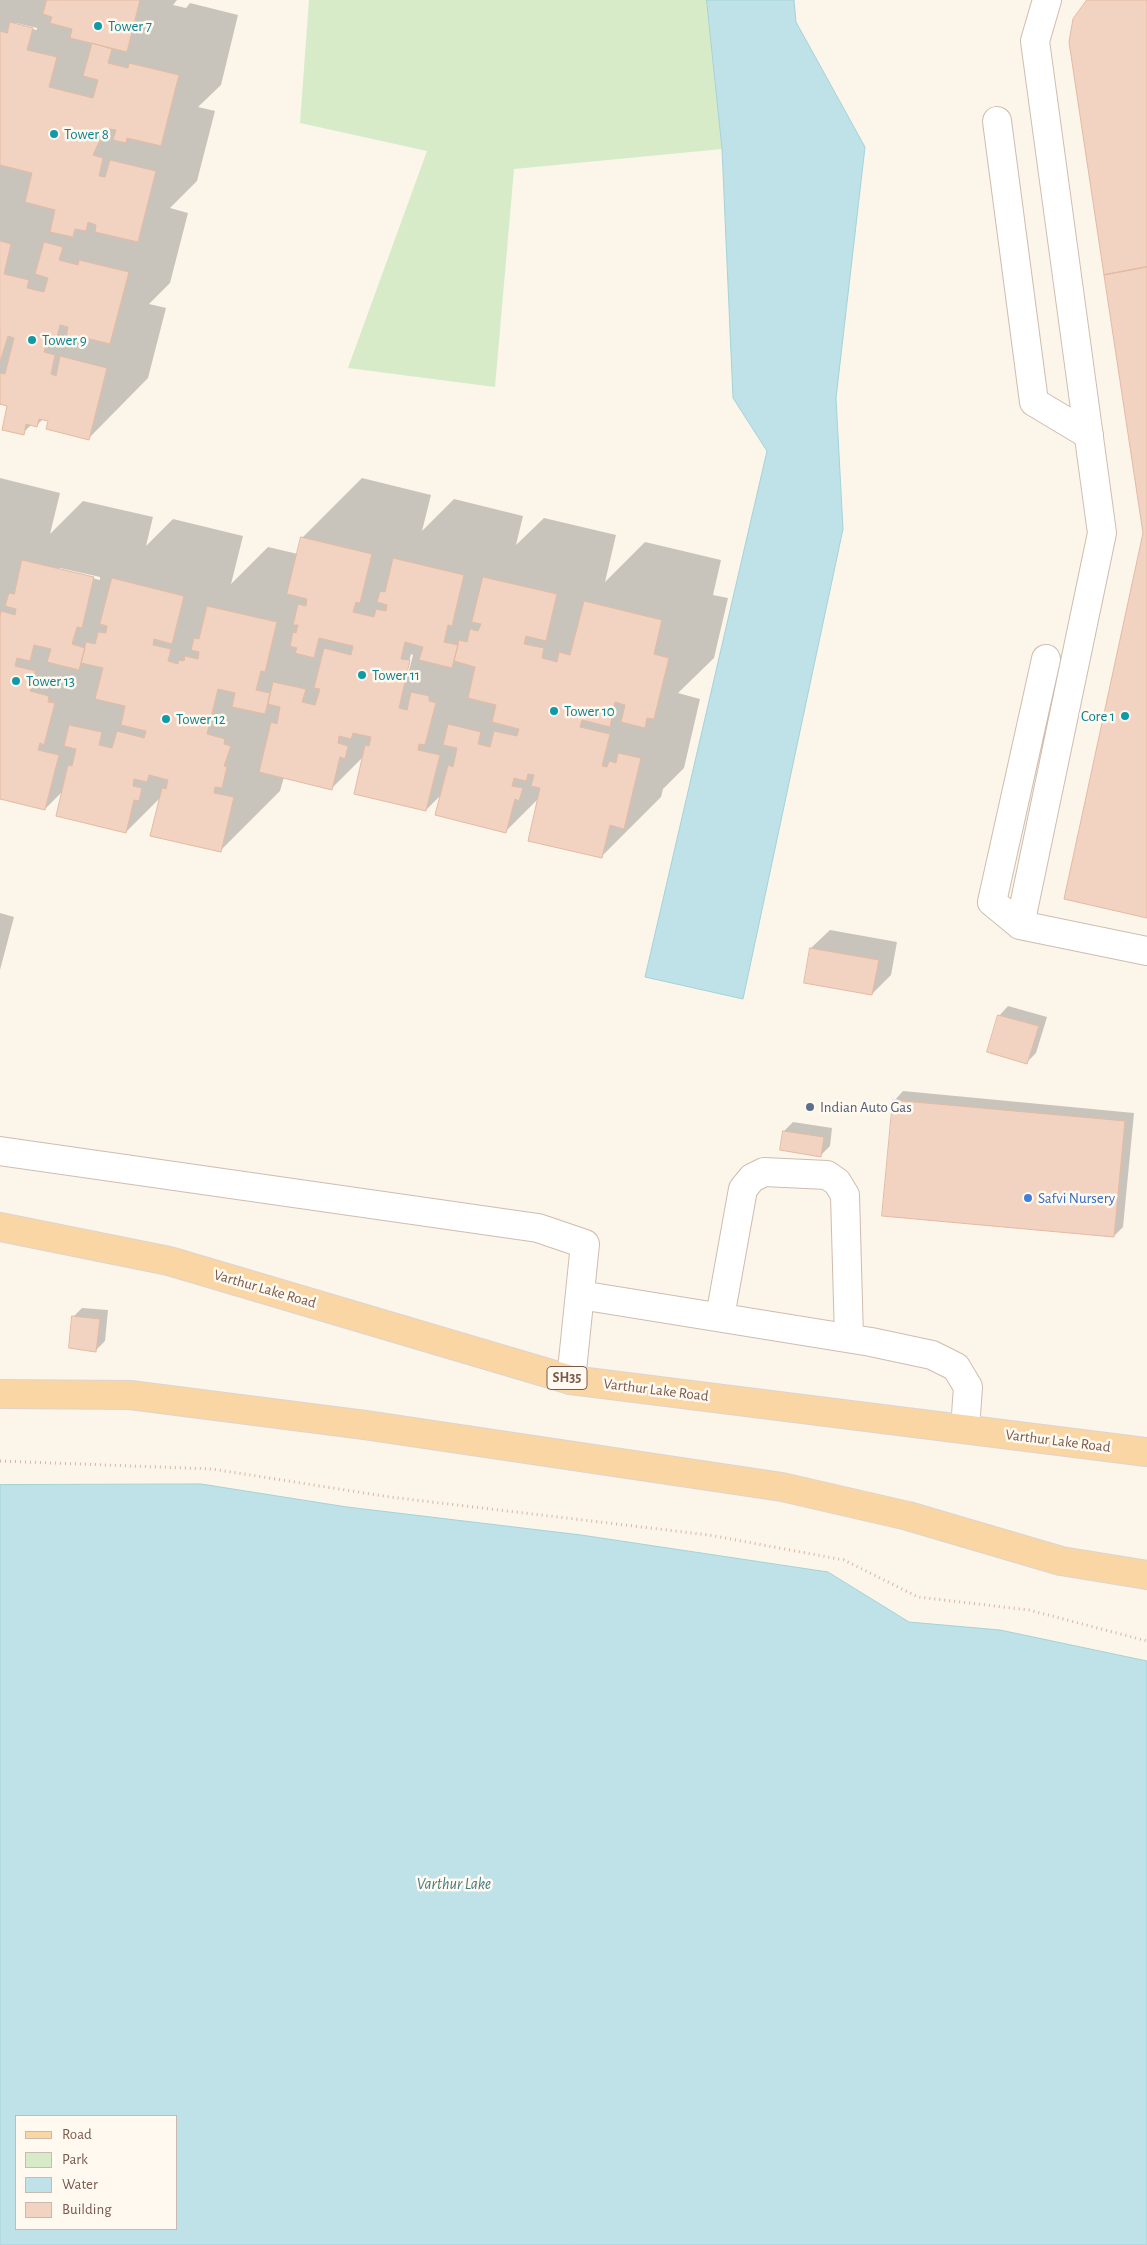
<!DOCTYPE html>
<html>
<head>
<meta charset="utf-8">
<style>
  body { margin:0 }
  #map { position:relative; width:1147px; height:2245px; overflow:hidden; background:#fcf5ea; font-family:"Alegreya Sans",sans-serif }
  canvas { display:block }
  .legend { position:absolute; left:15px; top:2115px; width:162px; height:115px; box-sizing:border-box; background:#fff9f0; border:1px solid #c9b9af; margin:0; padding:6px 9px; list-style:none; font-size:15px; color:#785a4d }
  .legend li { display:flex; align-items:center; gap:10px; height:25px }
  .legend b { width:25px; border:1px solid #c9b9af }
</style>
</head>
<body>
<div id="map">
<canvas width="1147" height="2245"></canvas>
<ul class="legend">
<li><b style="height:6px;background:#fad6a4"></b>Road</li>
<li><b style="height:14px;background:#d7ebc8"></b>Park</li>
<li><b style="height:14px;background:#bee2e7"></b>Water</li>
<li><b style="height:14px;background:#f2d3c1"></b>Building</li>
</ul>
</div>
<script>
const context = document.querySelector('canvas').getContext('2d');
context.lineJoin = 'round';
function paint(path, color) {
  context.fillStyle = color;
  context.fill(path, 'evenodd');
}
function stroke(path, color, width, dash) {
  context.strokeStyle = color;
  context.lineWidth = width;
  context.lineCap = dash ? 'butt' : 'round';
  context.setLineDash(dash || []);
  context.stroke(path);
}
function write(font, color, halo, rows, align = 'center') {
  context.font = font + ' "Alegreya Sans",sans-serif';
  context.lineWidth = 5;
  context.setLineDash([]);
  context.textBaseline = 'middle';
  context.strokeStyle = halo;
  context.fillStyle = color;
  for (const [text, x, y, turn = 0] of rows) {
    context.save();
    context.translate(x, y);
    context.rotate((+turn || 0) * Math.PI / 180);
    context.textAlign = isNaN(turn) ? turn : align;
    if (halo) context.strokeText(text, 0, 0);
    context.fillText(text, 0, 0);
    context.restore();
  }
}
const green = new Path2D(`
  M 309,0 L 707,0 L 722,149 L 514,169 L 495,387 L 348,368 L 427,151 L 300,123 Z`);
const water = new Path2D(`
  M 707,0 L 794,0 L 796,22 L 865,147 L 836,398 L 843,529 L 743,999 L 645,977 L 767,451 L 733,398 L 722,149 Z
  M 201,1484 L 347,1507 L 581,1535 L 828,1572 L 909,1622 L 1000,1630 L 1147,1661 L 1147,2245 L 0,2245 L 0,1485 ZM 176,2116 L 176,2229 L 16,2229 L 16,2116 Z`);
const shadow = new Path2D(`
  M 0,0 L 177,0 L 173,5 L 186,8 L 190,3 L 238,15 L 221,85 L 198,107 L 215,111 L 197,181 L 170,208 L 188,213 L 170,283 L 149,304 L 166,308 L 148,378 L 89,438 L 43,419 L 37,425 L 32,424 L 23,433 L 9,405 L 0,403 ZM 16,23 L 37,28 L 37,30 L 14,25 Z
  M 0,478 L 60,493 L 50,534 L 83,501 L 153,517 L 146,546 L 173,519 L 243,536 L 231,584 L 268,547 L 298,554 L 302,538 L 362,478 L 431,495 L 422,531 L 454,499 L 523,516 L 516,545 L 544,518 L 616,535 L 605,582 L 645,542 L 721,560 L 713,595 L 728,598 L 714,658 L 678,693 L 700,699 L 684,768 L 663,789 L 661,797 L 601,857 L 539,798 L 506,831 L 442,794 L 426,810 L 364,756 L 331,789 L 284,777 L 280,791 L 220,851 L 161,797 L 126,832 L 63,791 L 45,809 L 0,798 ZM 60,568 L 100,577 L 100,580 L 58,570 ZM 411,654 L 413,655 L 407,678 L 405,678 Z
  M 0,913 L 14,917 L 0,970 Z
  M 830,930 L 897,942 L 891,975 L 872,994 L 811,948 Z
  M 1008,1006 L 1047,1017 L 1036,1053 L 1027,1062 L 999,1016 Z
  M 903,1091 L 1134,1113 L 1123,1227 L 1114,1236 L 894,1101 Z
  M 793,1122 L 832,1128 L 830,1146 L 821,1155 L 784,1131 Z
  M 82,1308 L 108,1310 L 105,1341 L 96,1350 L 73,1317 Z`);
const building = new Path2D(`
  M 47,0 L 140,0 L 127,52 L 70,38 L 72,29 L 50,23 L 52,17 L 43,14 Z
  M 1087,0 L 1147,0 L 1147,267 L 1104,275 L 1069,42 L 1073,19 Z
  M 10,22 L 33,28 L 27,50 L 57,57 L 49,87 L 93,98 L 98,80 L 83,76 L 92,43 L 112,49 L 108,63 L 128,68 L 129,63 L 179,75 L 161,146 L 127,138 L 126,143 L 113,140 L 116,130 L 109,129 L 106,141 L 100,140 L 93,155 L 103,158 L 99,176 L 105,177 L 110,160 L 156,171 L 138,242 L 95,232 L 96,225 L 88,222 L 86,231 L 75,229 L 73,237 L 50,232 L 55,210 L 25,202 L 32,173 L 0,165 L 0,31 L 7,33 Z
  M 0,241 L 11,244 L 4,274 L 29,280 L 27,288 L 44,292 L 48,278 L 35,274 L 44,242 L 63,247 L 59,260 L 78,265 L 79,260 L 129,272 L 110,344 L 78,336 L 77,341 L 66,338 L 68,327 L 60,325 L 57,337 L 51,336 L 49,342 L 47,341 L 44,352 L 55,355 L 51,374 L 56,376 L 60,356 L 107,368 L 89,440 L 46,429 L 48,421 L 39,419 L 37,427 L 26,424 L 24,435 L 2,430 L 7,406 L 0,404 L 0,373 L 5,374 L 14,338 L 8,336 L 0,362 Z
  M 1147,267 L 1147,918 L 1064,899 L 1143,533 L 1104,275 Z
  M 301,537 L 372,554 L 360,603 L 356,602 L 353,612 L 374,617 L 376,609 L 386,611 L 387,605 L 377,602 L 380,591 L 385,592 L 393,558 L 464,575 L 452,626 L 448,625 L 444,642 L 458,645 L 452,668 L 419,660 L 423,647 L 405,642 L 401,659 L 410,660 L 399,708 L 407,710 L 411,692 L 429,696 L 429,701 L 436,703 L 425,745 L 419,744 L 418,750 L 440,755 L 426,811 L 354,794 L 365,745 L 369,746 L 371,737 L 353,733 L 351,739 L 339,736 L 338,743 L 348,746 L 345,759 L 340,757 L 332,790 L 259,772 L 271,722 L 277,724 L 280,707 L 268,704 L 273,682 L 306,689 L 302,702 L 315,705 L 320,689 L 314,688 L 324,648 L 351,655 L 353,646 L 319,638 L 314,658 L 295,653 L 297,648 L 290,646 L 293,632 L 296,633 L 298,625 L 293,625 L 298,604 L 306,606 L 307,599 L 287,594 Z
  M 22,560 L 94,577 L 82,628 L 77,627 L 72,644 L 85,648 L 79,670 L 47,662 L 51,649 L 34,645 L 30,661 L 17,658 L 15,666 L 35,671 L 30,691 L 49,696 L 48,702 L 55,703 L 44,745 L 40,743 L 38,750 L 59,755 L 45,810 L 0,799 L 0,617 L 1,611 L 15,615 L 16,609 L 5,606 L 9,593 L 14,594 Z
  M 483,577 L 557,594 L 546,641 L 526,636 L 524,644 L 544,648 L 542,658 L 557,662 L 559,652 L 570,655 L 584,601 L 662,620 L 654,654 L 669,658 L 654,719 L 647,718 L 645,728 L 621,722 L 625,705 L 615,702 L 610,727 L 582,720 L 580,727 L 610,734 L 602,766 L 607,767 L 609,761 L 616,763 L 618,753 L 641,758 L 624,829 L 610,825 L 602,858 L 528,841 L 540,788 L 531,786 L 534,775 L 528,774 L 526,781 L 514,778 L 512,786 L 523,788 L 519,801 L 515,799 L 506,833 L 435,815 L 448,765 L 453,767 L 457,748 L 443,745 L 448,724 L 481,732 L 478,744 L 490,747 L 494,731 L 517,736 L 519,729 L 492,722 L 496,705 L 468,698 L 475,667 L 454,661 L 459,640 L 467,642 L 470,629 L 478,631 L 481,624 L 472,622 Z
  M 112,578 L 184,596 L 172,644 L 154,639 L 153,645 L 171,649 L 168,661 L 178,664 L 179,660 L 184,661 L 185,656 L 198,659 L 199,652 L 191,650 L 194,638 L 199,639 L 207,606 L 277,622 L 265,672 L 261,671 L 256,690 L 270,693 L 265,714 L 232,707 L 235,693 L 218,689 L 207,734 L 225,739 L 224,744 L 231,746 L 224,766 L 227,767 L 222,788 L 215,787 L 214,793 L 234,797 L 221,852 L 150,836 L 162,788 L 166,789 L 168,780 L 149,775 L 147,782 L 134,779 L 133,786 L 142,788 L 139,801 L 134,800 L 126,833 L 56,816 L 68,765 L 72,766 L 76,749 L 64,746 L 69,725 L 102,732 L 99,745 L 112,748 L 117,731 L 144,738 L 146,731 L 121,725 L 125,706 L 95,699 L 103,668 L 81,663 L 86,642 L 95,644 L 98,632 L 106,633 L 107,626 L 100,624 Z
  M 810,948 L 879,960 L 872,995 L 804,983 Z
  M 998,1015 L 1039,1026 L 1027,1064 L 987,1052 Z
  M 893,1100 L 1125,1121 L 1114,1237 L 882,1216 Z
  M 783,1131 L 824,1137 L 821,1157 L 780,1150 Z
  M 72,1316 L 100,1319 L 96,1352 L 69,1348 Z`);
const path = new Path2D(`
  M 0,1461 L 212,1469 L 390,1497 L 709,1535 L 844,1560 L 918,1597 L 1029,1610 L 1147,1641`);
const minor = new Path2D(`
  M 1047,0 L 1035,41 L 1102,533 L 1020,925 L 1147,951
  M 997,121 L 1034,402 L 1089,435
  M 1020,925 L 992,902 L 1046,659
  M 0,1151 L 538,1228 L 585,1244 L 571,1380
  M 580,1295 L 871,1342 L 932,1355 L 956,1367 L 968,1387 L 965,1429
  M 720,1317 L 743,1189 L 752,1178 L 764,1172 L 827,1175 L 837,1182 L 845,1195 L 849,1338`);
const major = new Path2D(`
  M 0,1227 L 169,1261 L 571,1380 L 1147,1452
  M 0,1394 L 130,1395 L 365,1425 L 782,1487 L 908,1516 L 1061,1561 L 1147,1575`);
const markers = [
  [98,26,5,"#0f9aa8"],
  [54,134,5,"#0f9aa8"],
  [32,340,5,"#0f9aa8"],
  [362,675,5,"#0f9aa8"],
  [16,681,5,"#0f9aa8"],
  [554,711,5,"#0f9aa8"],
  [1125,716,5,"#0f9aa8"],
  [166,719,5,"#0f9aa8"],
  [810,1107,5,"#5c6f8a"],
  [1028,1198,5,"#3f7fe0"]
];
const shields = [
  [567,1378,40]
];
const shieldNames = [
  ["SH35",567,1378]
];
const cultureNames = [
  ["Tower 7",108,26],
  ["Tower 8",64,134],
  ["Tower 9",42,340],
  ["Tower 11",372,675],
  ["Tower 13",26,681],
  ["Tower 10",564,711],
  ["Core 1",1115,716,"right"],
  ["Tower 12",176,719]
];
const serviceNames = [
  ["Indian Auto Gas",820,1107]
];
const shopNames = [
  ["Safvi Nursery",1038,1198]
];
const streetNames = [
  ["Varthur Lake Road",265,1289,16],
  ["Varthur Lake Road",656,1390,7],
  ["Varthur Lake Road",1058,1441,7]
];
const waterNames = [
  ["Varthur Lake",454,1884]
];
paint(green, '#d7ebc8');
paint(water, '#bee2e7');
stroke(water, '#a4d2d8', 1);
paint(shadow, '#0003');
paint(building, '#f2d3c1');
stroke(building, '#e4b9a2', 1);
stroke(minor, '#cfbcaf', 30);
stroke(major, '#dcd4d1', 30);
stroke(path, '#d7b6a4', 3, [1, 4]);
stroke(minor, '#fff', 28);
stroke(major, '#fad6a4', 28);
for (const [x, y, r, color] of markers) {
  const dot = new Path2D();
  dot.arc(x, y, r, 0, 2 * Math.PI);
  context.fillStyle = color;
  context.fill(dot);
  stroke(dot, '#fff9f0', 2);
}
for (const [x, y, w] of shields) {
  const box = new Path2D();
  box.roundRect(x - w / 2, y - 11.5, w, 23, 4);
  context.fillStyle = '#fff9f0';
  context.fill(box);
  stroke(box, '#785a4d', 1);
}
write('bold 14px', '#785a4d', null, shieldNames);
write('15px', '#0d838f', '#fff9f0', cultureNames, 'left');
write('15px', '#4e5e75', '#fff9f0', serviceNames, 'left');
write('15px', '#366cbe', '#fff9f0', shopNames, 'left');
write('15px', '#785a4d', '#fff9f0', streetNames);
write('italic 16px', '#437b83', '#fff9f0', waterNames);
</script>
</body>
</html>
